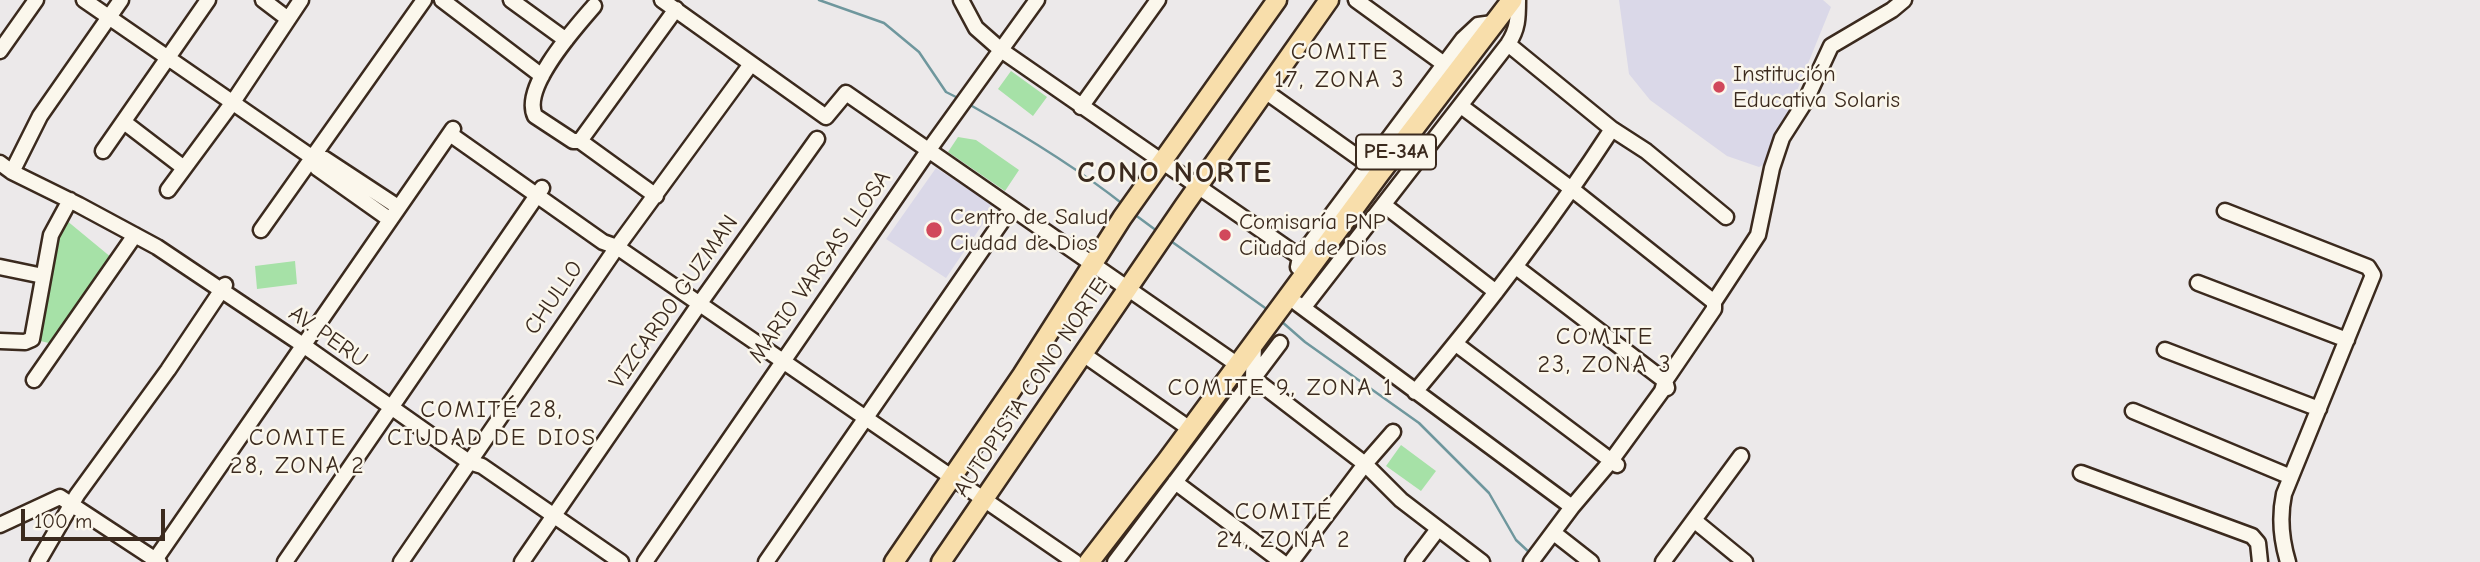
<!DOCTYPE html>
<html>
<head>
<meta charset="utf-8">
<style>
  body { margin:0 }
  #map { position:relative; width:2480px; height:562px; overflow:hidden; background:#ece9ea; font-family:"Comic Neue",sans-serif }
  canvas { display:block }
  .scale { position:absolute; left:21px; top:509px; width:144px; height:32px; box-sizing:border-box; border:4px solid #3b2a1e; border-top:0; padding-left:9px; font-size:21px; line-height:24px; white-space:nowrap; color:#3b2a1e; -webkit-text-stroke:5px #fbf7ec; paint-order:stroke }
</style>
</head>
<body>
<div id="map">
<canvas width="2480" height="562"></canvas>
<div class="scale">100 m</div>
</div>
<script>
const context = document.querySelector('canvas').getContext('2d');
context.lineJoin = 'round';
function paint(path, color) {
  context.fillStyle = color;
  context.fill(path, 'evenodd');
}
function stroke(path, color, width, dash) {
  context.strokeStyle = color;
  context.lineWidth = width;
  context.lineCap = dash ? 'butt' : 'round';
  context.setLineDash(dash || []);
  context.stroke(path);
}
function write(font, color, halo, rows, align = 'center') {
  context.font = font + ' "Comic Neue",sans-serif';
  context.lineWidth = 5;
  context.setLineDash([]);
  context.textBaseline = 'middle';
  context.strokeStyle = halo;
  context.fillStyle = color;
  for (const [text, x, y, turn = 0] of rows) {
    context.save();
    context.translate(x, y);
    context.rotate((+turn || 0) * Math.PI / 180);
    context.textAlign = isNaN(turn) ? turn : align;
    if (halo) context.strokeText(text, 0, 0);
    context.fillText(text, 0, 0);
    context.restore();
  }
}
const built = new Path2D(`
  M 1619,0 L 1823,0 L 1831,7 L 1768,162 L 1759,167 L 1727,156 L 1650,100 L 1629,74 Z
  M 936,168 L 995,206 L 946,278 L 886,239 Z`);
const green = new Path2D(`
  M 1011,71 L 1047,97 L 1033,116 L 998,89 Z
  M 958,137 L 976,140 L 1019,170 L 1005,191 L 948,152 Z
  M 66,220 L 112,258 L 49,343 L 40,341 L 58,232 Z
  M 295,261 L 297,284 L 257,289 L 255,266 Z
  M 1401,445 L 1436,471 L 1421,491 L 1386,466 Z`);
const stream = new Path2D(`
  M 819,0 L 884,23 L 919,52 L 946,92 L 958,98
  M 972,106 C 1025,136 1076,167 1124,205
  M 1134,214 L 1157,231
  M 1168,239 L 1268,310
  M 1281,321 L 1305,342 L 1419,423 L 1489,493 L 1516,540 L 1530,553`);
const minor = new Path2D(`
  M 84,0 L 313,158 L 325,159 L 398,207
  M 263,0 L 288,19
  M 442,0 L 542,76
  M 511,0 L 566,40
  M 662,0 L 826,117 L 846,93 L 1238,365
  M 961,0 L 976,28 L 1001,50 L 1300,257
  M 1356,0 L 1444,64
  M 594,6 C 576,27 521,87 535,116 L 573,141 L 580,141 L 656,196
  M 1508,44 L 1612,129 L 1646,151 L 1726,217
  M 0,51 L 36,0
  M 1265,91 L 1369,165
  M 1461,106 L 1573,190 L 1714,302
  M 1081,107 L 1158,0
  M 124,122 L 184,168
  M 450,134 L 603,242 L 617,247 L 1075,562
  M 580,141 L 676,9
  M 103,151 L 208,0
  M 313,158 L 317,168 L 389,219
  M 0,163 L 12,172 L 79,205 L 157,247 L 303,345 L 469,462 L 482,466 L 621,562
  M 12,172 L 40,116 L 121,0
  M 168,190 L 233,102 L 301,0
  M 1384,205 L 1496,292
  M 2225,211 L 2368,267 L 2373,275 L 2284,494 C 2279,518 2281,539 2288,562
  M 261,230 L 424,0
  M 0,267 L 43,276
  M 1298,267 L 1300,257 L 1463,39 L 1478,25 L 1493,23
  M 1516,267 L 1665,381 L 1667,388
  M 2198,283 L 2347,340
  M 1298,304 L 1572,507
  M 1304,307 L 1508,44 C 1518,29 1518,18 1518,0
  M 0,341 L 25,342 L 32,339 L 51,235 L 70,200
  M 1254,344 L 1253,378 L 1365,464 L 1401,500 L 1482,562
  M 1456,344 L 1617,465
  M 2165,350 L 2319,409
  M 1083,354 L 1190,429
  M 34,380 L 135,235
  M 1415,392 C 1486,308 1552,221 1612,129
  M 2133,411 L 2291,477
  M 2081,473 L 2252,536 L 2258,543 L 2260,562
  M 1175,482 L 1282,562
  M 1695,521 L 1745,562
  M 0,525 L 60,497 L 159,562
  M 1554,533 L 1591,562
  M 155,560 L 453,129
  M 38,562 L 77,495 L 168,370 L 225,285
  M 285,562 L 542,188
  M 401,562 L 617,247 L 751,64
  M 522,562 L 700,303 L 817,139
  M 645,562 L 928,151 L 1037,0
  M 766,562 L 1011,208
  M 1115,562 L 1280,343
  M 1291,562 L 1365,464 L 1393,432
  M 1413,562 L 1438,529
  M 1531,562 L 1572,507 L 1611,461 L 1662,391 L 1665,381 L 1714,309 L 1714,302 L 1758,235 L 1772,168 L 1782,138 L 1805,102 L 1831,46 L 1892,10 L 1904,0
  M 1663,562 L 1741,456`);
const major = new Path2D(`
  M 894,562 L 1022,375 L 1122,218 L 1277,0
  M 941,562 L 1184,206 L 1329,0`);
const highway = new Path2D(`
  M 1089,562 L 1167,461 L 1379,174 L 1512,0`);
const markers = [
  [1719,87,7,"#d1495b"],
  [934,230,9,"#d1495b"],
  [1225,235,7,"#d1495b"]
];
const shields = [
  [1396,152,80]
];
const shieldNames = [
  ["PE-34A",1396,152]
];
const poiNames = [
  ["Institución",1733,74],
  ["Educativa Solaris",1733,100],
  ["Centro de Salud",950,217],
  ["Ciudad de Dios",950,243],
  ["Comisaría PNP",1239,222],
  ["Ciudad de Dios",1239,248]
];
const streetNames = [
  ["MARIO VARGAS LLOSA",820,267,-55],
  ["CHULLO",554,298,-55],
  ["VIZCARDO GUZMAN",674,302,-55],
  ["AV. PERU",328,337,35],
  ["AUTOPISTA CONO NORTE",1031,388,-56]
];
const neighbourhoodNames = [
  ["COMITE",1340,52],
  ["17, ZONA 3",1340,80],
  ["COMITE",1605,337],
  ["23, ZONA 3",1605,365],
  ["COMITE 9, ZONA 1",1281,388],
  ["COMITÉ 28,",492,410],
  ["CIUDAD DE DIOS",492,438],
  ["COMITE",298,438],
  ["28, ZONA 2",298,466],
  ["COMITÉ",1284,512],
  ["24, ZONA 2",1284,540]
];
const districtNames = [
  ["CONO NORTE",1175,174]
];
paint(built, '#dad8e8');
paint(green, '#a6e1a7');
stroke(stream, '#6f979d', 2.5);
stroke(minor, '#3b2a1e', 19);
stroke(major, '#3b2a1e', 23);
stroke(highway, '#3b2a1e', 24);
stroke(minor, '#fbf7ec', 14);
stroke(major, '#f8deab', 18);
stroke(highway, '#f8deab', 19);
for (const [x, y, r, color] of markers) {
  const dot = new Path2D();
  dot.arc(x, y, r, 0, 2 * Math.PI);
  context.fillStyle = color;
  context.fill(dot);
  stroke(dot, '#fbf7ec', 2.5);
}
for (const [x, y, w] of shields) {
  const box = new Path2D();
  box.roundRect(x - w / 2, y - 17.5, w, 35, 5);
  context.fillStyle = '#fbf7ec';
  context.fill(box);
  stroke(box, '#3b2a1e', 2);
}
write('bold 21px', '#3b2a1e', null, shieldNames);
write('23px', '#3b2a1e', '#fbf7ec', poiNames, 'left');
write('23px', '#3b2a1e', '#fbf7ec', streetNames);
context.letterSpacing = '2px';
write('24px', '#3b2a1e', '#fbf7ec', neighbourhoodNames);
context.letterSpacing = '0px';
context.letterSpacing = '2px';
write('bold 30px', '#3b2a1e', '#fbf7ec', districtNames);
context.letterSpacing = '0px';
</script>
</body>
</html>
